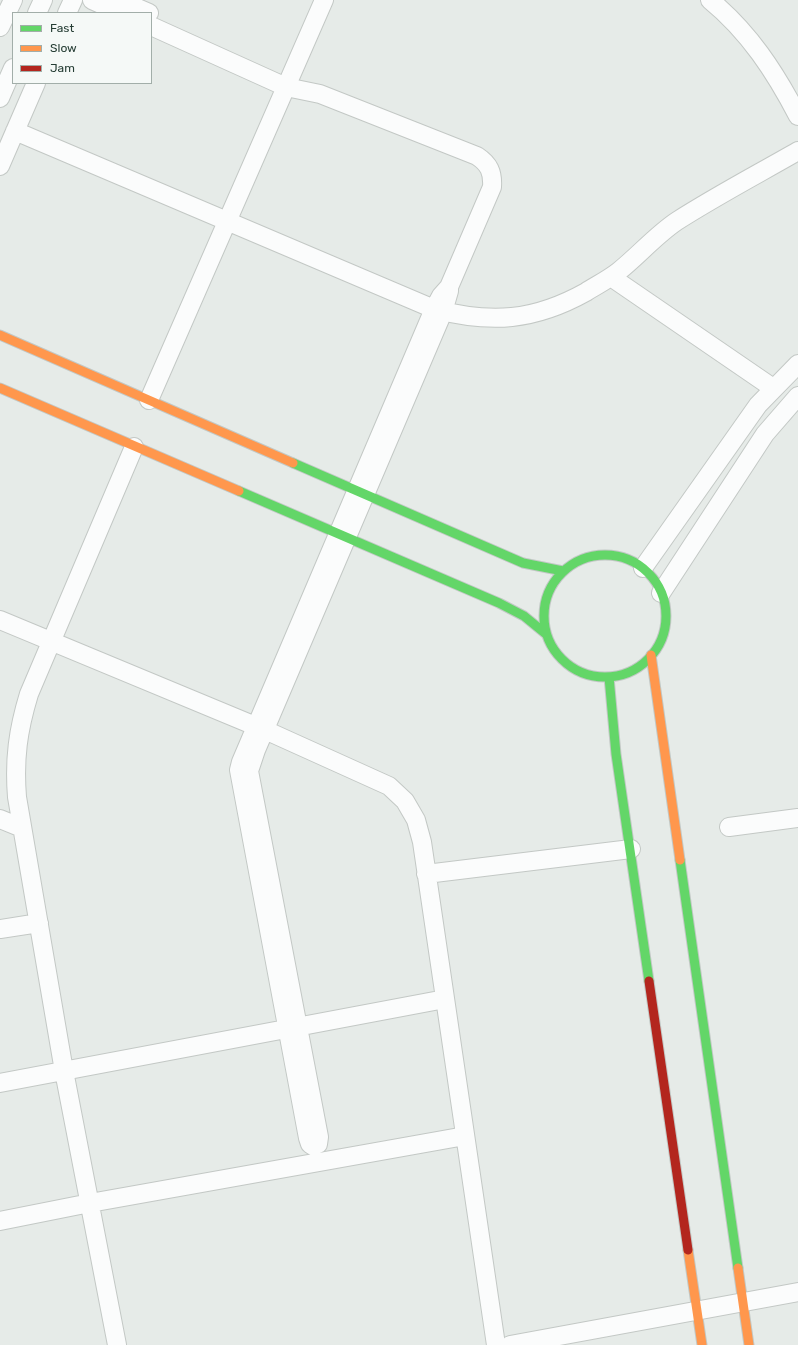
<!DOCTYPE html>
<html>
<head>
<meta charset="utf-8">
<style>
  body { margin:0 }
  #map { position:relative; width:798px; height:1345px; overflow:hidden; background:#e6ebe8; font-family:Rubik,sans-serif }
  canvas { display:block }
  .legend { position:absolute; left:12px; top:12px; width:140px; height:72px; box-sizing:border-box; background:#f5f9f7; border:1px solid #a2aea9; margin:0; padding:5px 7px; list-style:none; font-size:12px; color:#253d34 }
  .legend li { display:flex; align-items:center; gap:8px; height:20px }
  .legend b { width:20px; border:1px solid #a2aea9 }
</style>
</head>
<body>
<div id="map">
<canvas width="798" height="1345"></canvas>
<ul class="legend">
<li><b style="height:5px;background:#63d668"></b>Fast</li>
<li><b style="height:5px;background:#ff974d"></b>Slow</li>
<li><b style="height:5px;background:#b3261e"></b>Jam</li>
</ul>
</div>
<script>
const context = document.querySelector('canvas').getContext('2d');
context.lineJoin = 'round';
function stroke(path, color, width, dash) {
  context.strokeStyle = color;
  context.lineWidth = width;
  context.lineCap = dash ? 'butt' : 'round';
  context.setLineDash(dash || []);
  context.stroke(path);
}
const street = new Path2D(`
  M 92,0 L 121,13
  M 119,0 L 149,13
  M 710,0 C 749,32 775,72 798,116
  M 37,13 L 43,0
  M 67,13 L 73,0
  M 151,26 L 286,87 L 320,94 L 477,156 C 489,164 493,172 492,187 L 449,287
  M 0,27 L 13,0
  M 0,98 L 13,68
  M 15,131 L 434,309 C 491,324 534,321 586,292 C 597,285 609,279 619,271 C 639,255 656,235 677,221 C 716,196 758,174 798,151
  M 0,166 L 36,83
  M 611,277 L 773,388
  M 449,287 L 449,291 L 443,312 L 256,750 L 249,771 L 319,1137 L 318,1144 L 313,1146 L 310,1144 L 308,1138 L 239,770 L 241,762 L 434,309 L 441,296 Z
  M 149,400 L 324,0
  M 643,568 L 758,405 L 798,364
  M 661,593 L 765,434 L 798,396
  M 0,620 L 265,730 L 389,786 L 405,801 L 416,820 L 422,842 L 496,1345
  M 0,819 L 22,828
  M 729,827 L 798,818
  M 426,874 L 631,849
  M 0,929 L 39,923
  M 0,1083 L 445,999
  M 0,1221 L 90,1203 L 465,1136
  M 117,1345 L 64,1071 L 17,797 C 14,759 18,730 29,694 L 134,447
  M 510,1345 L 798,1292`);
const fast = new Path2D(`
  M 293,463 L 523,563 L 563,571
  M 239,491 L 499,603 L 524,616 L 546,634
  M544 616a61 61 0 1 1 122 0a61 61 0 1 1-122 0Z
  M 609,677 L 616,754 L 649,981
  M 680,860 L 738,1268`);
const slow = new Path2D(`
  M 0,335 L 293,463
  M 0,388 L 239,491
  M 651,655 L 680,860
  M 688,1250 L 702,1345
  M 738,1268 L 749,1345`);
const jam = new Path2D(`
  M 649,981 L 688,1250`);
stroke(street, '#c3c8c5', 20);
stroke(fast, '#c2c8c5', 11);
stroke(slow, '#c2c8c5', 11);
stroke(jam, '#c2c8c5', 11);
stroke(street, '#fbfcfc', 18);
stroke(fast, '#63d668', 9);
stroke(slow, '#ff974d', 9);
stroke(jam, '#b3261e', 9);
</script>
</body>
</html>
